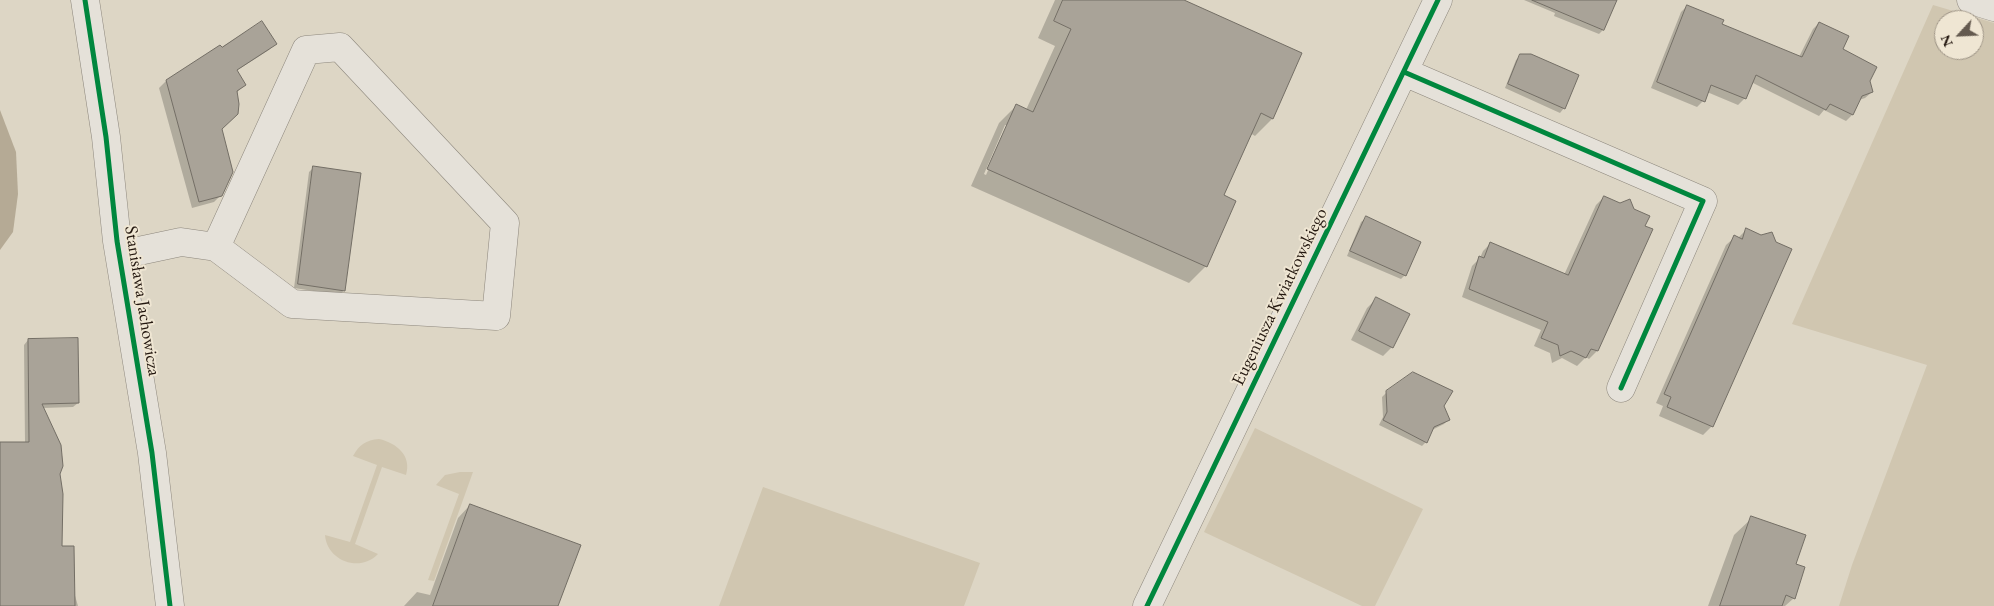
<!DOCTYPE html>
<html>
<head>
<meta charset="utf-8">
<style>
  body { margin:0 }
  #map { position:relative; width:1994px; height:606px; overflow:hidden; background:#ddd6c5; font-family:"EB Garamond",serif }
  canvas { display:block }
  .north { position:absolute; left:1934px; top:10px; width:50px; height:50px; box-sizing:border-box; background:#efe6d3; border:1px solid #9d9385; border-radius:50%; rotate:245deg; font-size:14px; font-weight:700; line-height:20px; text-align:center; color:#23170f }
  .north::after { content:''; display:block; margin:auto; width:18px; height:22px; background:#645a4f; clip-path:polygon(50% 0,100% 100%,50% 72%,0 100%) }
</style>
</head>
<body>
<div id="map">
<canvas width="1994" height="606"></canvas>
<div class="north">N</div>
</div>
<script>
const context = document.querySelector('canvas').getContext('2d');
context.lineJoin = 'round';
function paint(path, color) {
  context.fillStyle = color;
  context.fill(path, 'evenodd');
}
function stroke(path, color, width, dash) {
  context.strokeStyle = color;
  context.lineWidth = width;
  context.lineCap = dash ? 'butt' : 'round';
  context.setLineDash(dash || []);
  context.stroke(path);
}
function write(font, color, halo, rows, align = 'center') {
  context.font = font + ' "EB Garamond",serif';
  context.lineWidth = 4;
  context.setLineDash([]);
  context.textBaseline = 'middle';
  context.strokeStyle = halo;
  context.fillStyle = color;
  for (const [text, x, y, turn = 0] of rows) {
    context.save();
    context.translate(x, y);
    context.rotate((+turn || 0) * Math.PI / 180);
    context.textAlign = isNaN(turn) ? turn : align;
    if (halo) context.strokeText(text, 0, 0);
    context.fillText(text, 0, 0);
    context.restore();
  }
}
const green = new Path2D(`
  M 1933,5 L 1994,23 L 1994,606 L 1839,606 L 1852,565 L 1927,365 L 1792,324 ZM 1944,20 L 1974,20 L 1974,50 L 1944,50 Z
  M 1255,428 L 1423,509 L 1375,606 L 1362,606 L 1204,532 Z
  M 379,439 C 397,443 412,456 406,475 L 382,467 L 355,544 L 378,554 C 360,573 327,561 325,535 L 350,542 L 377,465 L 353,456 C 359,445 366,440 379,439 Z
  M 460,472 L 473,472 L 434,581 L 428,580 L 459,494 L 436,485 L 445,475 Z
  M 763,487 L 980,563 L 964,606 L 719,606 Z`);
const water = new Path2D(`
  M 0,110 L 16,152 L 18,194 L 13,232 L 0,250 Z`);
const shadow = new Path2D(`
  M 1055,0 L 1181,0 L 1300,54 L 1272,119 L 1255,136 L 1250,133 L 1223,196 L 1206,266 L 1189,283 L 971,186 L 999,123 L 1016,106 L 1026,110 L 1055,46 L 1038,38 ZM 1005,125 L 1008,125 L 986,175 L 984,174 Z
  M 1524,0 L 1616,0 L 1603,30 L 1599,34 L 1554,16 L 1555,13 Z
  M 1687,6 L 1721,25 L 1799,57 L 1813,29 L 1819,23 L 1869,81 L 1872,92 L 1865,98 L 1859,100 L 1852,115 L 1846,121 L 1824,110 L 1819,116 L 1751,82 L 1744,99 L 1738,105 L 1707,92 L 1703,101 L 1697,107 L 1651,88 L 1681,12 Z
  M 275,43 L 269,50 L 236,71 L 245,85 L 236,93 L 220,129 L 221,195 L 214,202 L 192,208 L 159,88 L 166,81 L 222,49 Z
  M 1521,55 L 1564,108 L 1560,113 L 1505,88 L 1516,60 Z
  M 314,167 L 344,290 L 340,295 L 294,288 L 309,172 Z
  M 1604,197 L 1644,226 L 1651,230 L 1597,351 L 1589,359 L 1586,357 L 1577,366 L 1562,358 L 1552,363 L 1550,353 L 1534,346 L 1541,330 L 1462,297 L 1472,266 L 1480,258 L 1483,251 L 1491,243 L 1564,275 L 1596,205 Z
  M 1366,218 L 1405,275 L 1401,279 L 1347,256 L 1361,222 Z
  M 1746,230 L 1712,426 L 1703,435 L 1659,416 L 1663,406 L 1656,403 L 1726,245 L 1735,237 L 1738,238 Z
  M 1376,299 L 1392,347 L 1383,356 L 1351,340 L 1367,308 Z
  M 28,340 L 78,403 L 73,407 L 43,408 L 59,474 L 61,547 L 78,606 L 0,606 L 0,443 L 25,443 L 24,345 Z
  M 1387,392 L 1443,406 L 1448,420 L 1444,424 L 1432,430 L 1426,442 L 1422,446 L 1379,425 L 1383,417 L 1382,397 Z
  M 470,505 L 557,606 L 404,606 L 417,592 L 430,595 L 458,518 Z
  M 1752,518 L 1794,598 L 1785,606 L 1708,606 L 1734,535 Z`);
const building = new Path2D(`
  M 1063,0 L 1184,0 L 1302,53 L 1273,119 L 1261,113 L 1224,195 L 1236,201 L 1207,267 L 987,169 L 1016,104 L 1033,112 L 1071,29 L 1054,21 Z
  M 1532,0 L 1617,0 L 1604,30 Z
  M 1687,5 L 1724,20 L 1722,24 L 1802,57 L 1819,22 L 1849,36 L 1843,49 L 1877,67 L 1870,81 L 1873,92 L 1862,96 L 1853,115 L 1830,104 L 1826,110 L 1756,75 L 1746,99 L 1711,85 L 1705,102 L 1657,82 Z
  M 262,21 L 277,44 L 237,70 L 246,85 L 237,91 L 239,104 L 238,114 L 222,129 L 233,172 L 222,196 L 199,202 L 166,80 L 220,45 L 222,47 Z
  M 1520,54 L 1531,54 L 1579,75 L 1565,109 L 1508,84 Z
  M 313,166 L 361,173 L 345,291 L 298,284 Z
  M 1604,196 L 1620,203 L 1630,199 L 1634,209 L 1650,216 L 1645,226 L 1653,229 L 1598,351 L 1591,349 L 1586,358 L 1571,351 L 1560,356 L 1558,345 L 1541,338 L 1548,322 L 1469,289 L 1479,256 L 1484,258 L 1490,242 L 1568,275 Z
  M 1366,216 L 1421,242 L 1406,276 L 1350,251 Z
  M 1746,228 L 1761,235 L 1772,232 L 1776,242 L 1792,249 L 1713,427 L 1667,407 L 1671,397 L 1664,394 L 1734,235 L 1742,239 Z
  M 1376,297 L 1410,314 L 1393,348 L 1359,331 Z
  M 78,338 L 79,403 L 42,404 L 61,445 L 63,466 L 60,474 L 63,494 L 62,546 L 74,546 L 75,606 L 0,606 L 0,442 L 29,442 L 28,339 Z
  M 1413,372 L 1453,391 L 1444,406 L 1450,420 L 1434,427 L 1427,443 L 1383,420 L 1387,412 L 1386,391 Z
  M 470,504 L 581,545 L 558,606 L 433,606 Z
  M 1751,516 L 1806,535 L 1796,564 L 1805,567 L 1795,599 L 1786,595 L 1782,606 L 1720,606 Z`);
const minor = new Path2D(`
  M 85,0 L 106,137 L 117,241 L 152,453 L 170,606
  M 1971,0 L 1994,7
  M 1404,72 L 1703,201 L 1621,388
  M 120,255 L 181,242 L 216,247 L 292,304 L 496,316 L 505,223 L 340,47 L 306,50 L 216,247
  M 1147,606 L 1438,0`);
const cycleway = new Path2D(`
  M 85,0 L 106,137 L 117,241 L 152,453 L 170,606
  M 1404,72 L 1703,201 L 1621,388
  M 1147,606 L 1438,0`);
const streetNames = [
  ["Eugeniusza Kwiatkowskiego",1280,297,-64],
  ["Stanisława Jachowicza",142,301,81]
];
paint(green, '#d0c6b0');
paint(water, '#b5aa95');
paint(shadow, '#0003');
paint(building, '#a9a398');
stroke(building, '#736e65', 1);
stroke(minor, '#8d877d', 29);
stroke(minor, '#e5e1d9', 28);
stroke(cycleway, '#00873e', 5);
write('18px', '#23170f', '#efe6d3', streetNames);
</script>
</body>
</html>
